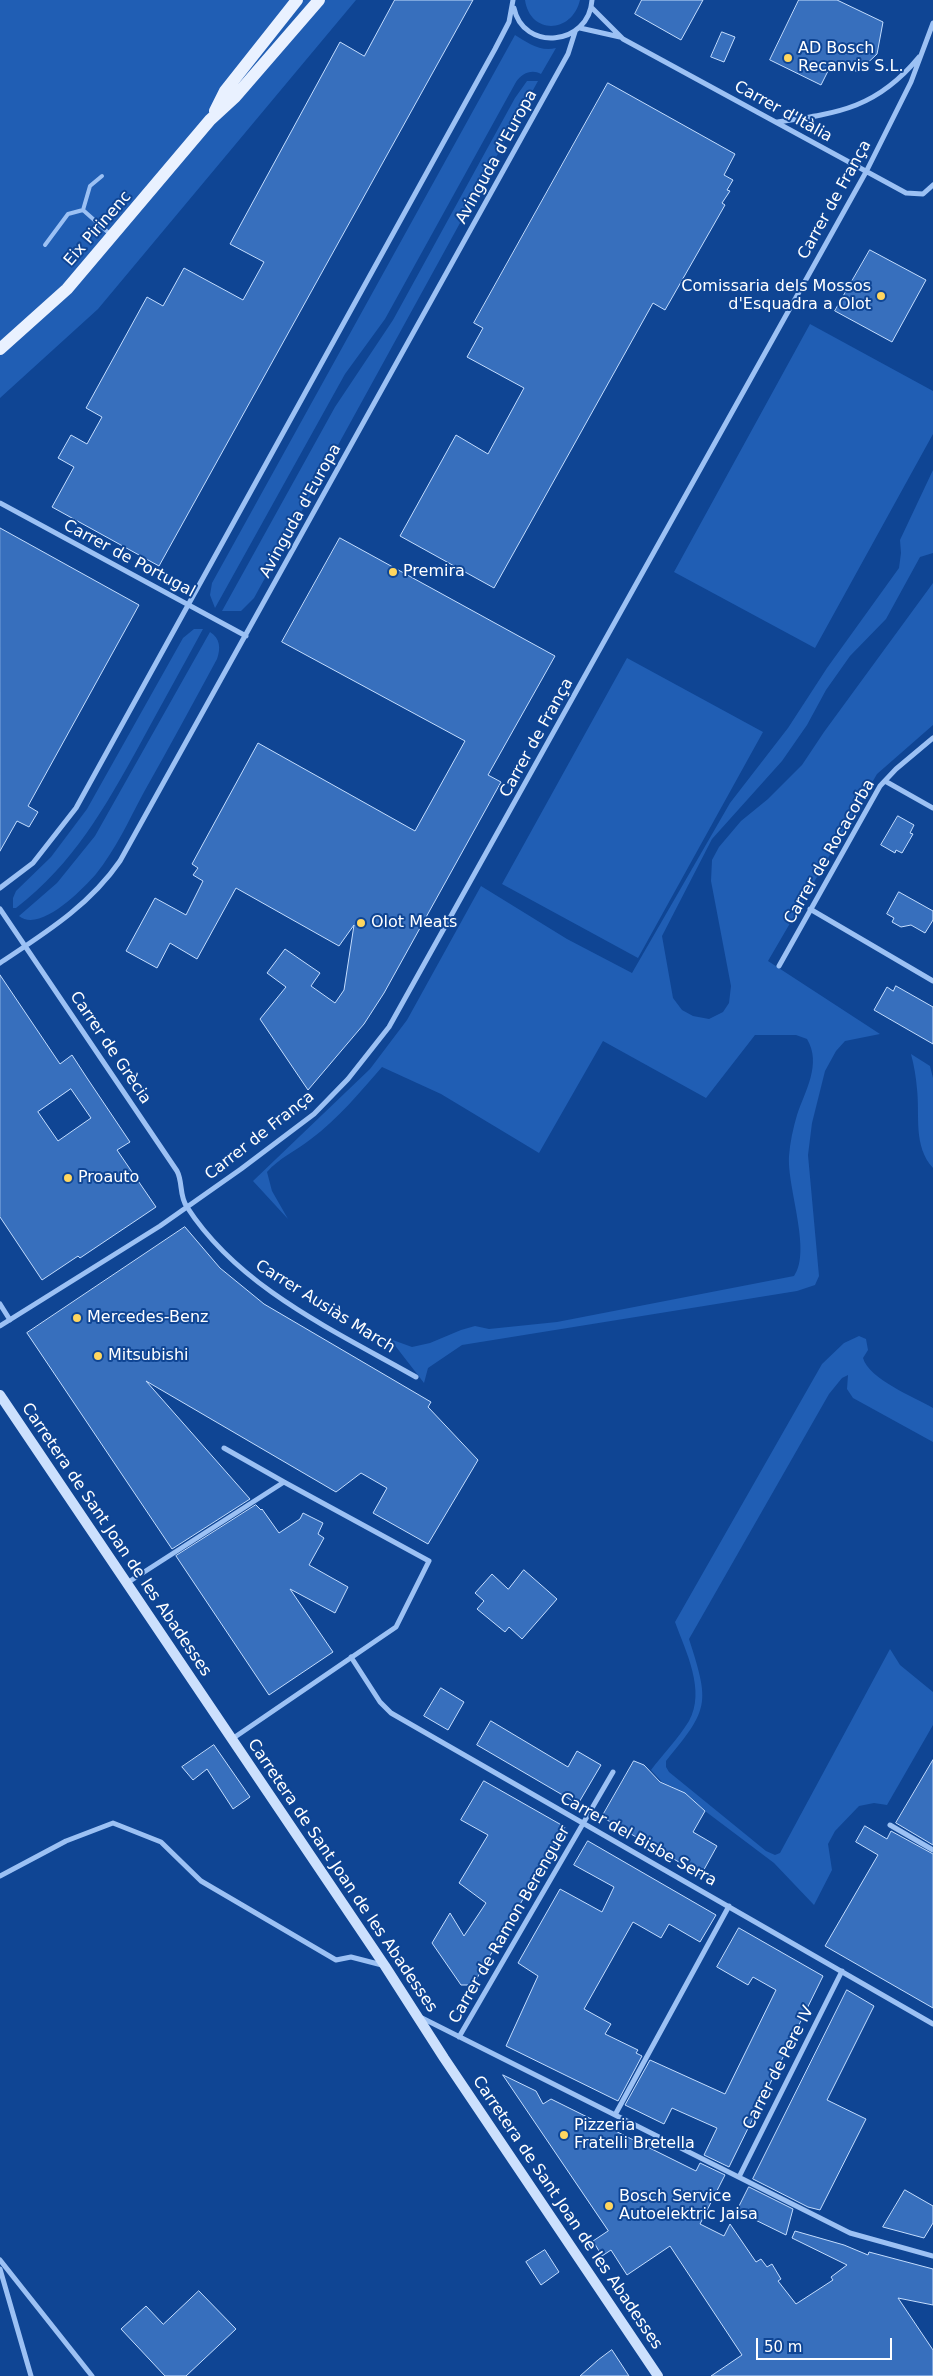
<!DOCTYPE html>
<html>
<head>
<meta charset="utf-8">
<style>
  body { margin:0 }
  #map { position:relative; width:933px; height:2376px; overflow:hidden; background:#0f4594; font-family:"DejaVu Sans",sans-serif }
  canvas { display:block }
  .scale { position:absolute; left:756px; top:2338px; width:136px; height:22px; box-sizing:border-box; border:2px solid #fff; border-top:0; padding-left:6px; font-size:15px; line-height:18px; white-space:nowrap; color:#fff; -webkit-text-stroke:4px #0f4594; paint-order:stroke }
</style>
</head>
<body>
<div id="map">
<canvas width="933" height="2376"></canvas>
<div class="scale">50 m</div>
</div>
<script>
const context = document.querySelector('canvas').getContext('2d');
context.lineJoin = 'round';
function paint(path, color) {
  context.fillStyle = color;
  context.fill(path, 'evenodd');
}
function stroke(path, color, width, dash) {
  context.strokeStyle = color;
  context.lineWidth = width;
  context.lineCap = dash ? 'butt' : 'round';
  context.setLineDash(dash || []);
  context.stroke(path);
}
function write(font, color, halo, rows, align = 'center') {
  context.font = font + ' "DejaVu Sans",sans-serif';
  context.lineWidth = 4;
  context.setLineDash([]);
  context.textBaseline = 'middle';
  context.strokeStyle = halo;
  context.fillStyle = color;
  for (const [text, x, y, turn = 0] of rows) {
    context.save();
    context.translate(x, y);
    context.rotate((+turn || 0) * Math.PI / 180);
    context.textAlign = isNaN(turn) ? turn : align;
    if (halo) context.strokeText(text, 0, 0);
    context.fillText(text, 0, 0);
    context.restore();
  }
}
const green = new Path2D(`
  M 0,0 L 356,0 L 98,309 L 0,398 Z
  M 525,0 L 580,0 C 572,34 530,35 525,0 Z
  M 515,35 C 528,43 540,52 556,48 L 541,74 C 532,69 522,73 516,82 L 385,319 L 345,374 L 215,608 L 210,595 L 212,583 Z
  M 527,81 L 538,81 L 254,598 L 241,611 L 222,611 L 335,407 L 393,320 L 515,98 Z
  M 810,324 L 933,391 L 933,434 L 815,648 L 674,572 Z
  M 933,470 L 933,553 L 920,557 L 886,619 L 850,656 L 826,690 L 807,725 L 782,761 L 712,839 L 662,936 L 673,998 L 682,1010 L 693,1016 L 709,1019 L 723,1012 L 729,1003 L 731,986 L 711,881 L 712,860 L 719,847 L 741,821 L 768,799 L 802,765 L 824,732 L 933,583 L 933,725 L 877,774 L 768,961 L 880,1034 L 845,1041 L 836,1051 L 825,1071 L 812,1123 L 808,1155 L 819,1276 L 815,1285 L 797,1291 L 462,1345 L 428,1368 L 424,1383 L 390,1339 L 412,1347 L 430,1343 L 461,1330 L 475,1326 L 489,1329 L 557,1322 L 794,1276 C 812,1251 787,1188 789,1156 C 790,1142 793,1129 797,1115 C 805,1091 822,1064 807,1039 L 796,1035 L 755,1035 L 706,1098 L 603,1041 L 539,1153 L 441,1094 L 382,1067 C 360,1092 338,1119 311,1139 C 296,1151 279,1158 267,1172 L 272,1191 L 288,1219 L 253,1181 L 370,1069 L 407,1020 L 481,886 L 567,939 L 632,973 L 730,803 L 788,728 L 827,668 L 899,568 L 901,553 L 900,540 Z
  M 194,629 L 203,629 C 182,668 160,707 139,746 C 104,809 74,863 16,908 L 13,908 L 13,898 L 16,891 L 51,857 L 87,809 L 183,638 Z
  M 210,632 C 220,638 221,648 217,659 C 193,703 169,748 144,792 C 129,820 116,849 96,874 C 82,890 40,933 19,916 L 57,883 L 95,836 Z
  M 627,658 L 763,732 L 638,958 L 502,884 Z
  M 911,1054 L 930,1066 L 933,1078 L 933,1168 C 913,1146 920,1116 917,1089 C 916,1077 914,1065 911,1054 Z
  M 859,1336 L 866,1339 L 868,1350 L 863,1358 C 869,1379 914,1397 933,1408 L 933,1442 L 853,1398 L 847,1389 L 848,1375 L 842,1378 L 829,1394 L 689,1639 C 710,1704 709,1709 666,1761 L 666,1767 L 669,1772 L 766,1851 L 775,1855 L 780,1853 L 890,1649 L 900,1665 L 933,1692 L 933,1725 L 887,1805 L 874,1803 L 859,1806 L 835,1831 L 828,1844 L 832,1870 L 814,1905 L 774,1863 L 705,1811 L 685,1793 L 662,1782 L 651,1770 C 663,1754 678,1739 689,1721 C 706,1691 686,1652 675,1622 L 822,1364 L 844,1343 Z`);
const building = new Path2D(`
  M 395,0 L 473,0 L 159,566 L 52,507 L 74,467 L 58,458 L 71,435 L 87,444 L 102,417 L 86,408 L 147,297 L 163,306 L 184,268 L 243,300 L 264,262 L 230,244 L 340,42 L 364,56 Z
  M 642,0 L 703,0 L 681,40 L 635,14 Z
  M 799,0 L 837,0 L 883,22 L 877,54 L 858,72 L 833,61 L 821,85 L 770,60 Z
  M 722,32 L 735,37 L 724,62 L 711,57 Z
  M 608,83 L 735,154 L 724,175 L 733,180 L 727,190 L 730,191 L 722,203 L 725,205 L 665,310 L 653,303 L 494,588 L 400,536 L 456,435 L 488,454 L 524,388 L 467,357 L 483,328 L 474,323 Z
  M 870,250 L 926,280 L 892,342 L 835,311 Z
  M 0,528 L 139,605 L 28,806 L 38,812 L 29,827 L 17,821 L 0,851 Z
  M 340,538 L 555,656 L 488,775 L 501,782 L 384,993 L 364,1024 L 308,1090 L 260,1019 L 286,987 L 267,973 L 285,949 L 320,973 L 311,986 L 335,1003 L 344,990 L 354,925 L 339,946 L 236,888 L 197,959 L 170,943 L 157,968 L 126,951 L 155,898 L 186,915 L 203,881 L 193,875 L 198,868 L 192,864 L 258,743 L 415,831 L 465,741 L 282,642 Z
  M 898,816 L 914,825 L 910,833 L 913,834 L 902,853 L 896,850 L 895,853 L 881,845 Z
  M 899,892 L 933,911 L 933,920 L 925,933 L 911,925 L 901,927 L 892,922 L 894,918 L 887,914 Z
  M 0,975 L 60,1064 L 72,1055 L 87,1078 L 130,1142 L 117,1150 L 156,1207 L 80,1258 L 78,1256 L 42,1280 L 0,1217 ZM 71,1089 L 91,1118 L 58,1141 L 38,1112 Z
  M 896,986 L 933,1007 L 933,1044 L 874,1010 L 887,987 L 893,991 Z
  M 185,1227 L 220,1268 L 264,1304 L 431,1402 L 428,1407 L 478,1460 L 428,1544 L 373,1513 L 387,1488 L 361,1473 L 336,1492 L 146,1381 L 250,1499 L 172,1549 L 27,1333 Z
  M 256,1505 L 261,1510 L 262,1509 L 279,1533 L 300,1519 L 303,1513 L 323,1523 L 318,1534 L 324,1538 L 309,1565 L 348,1587 L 335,1613 L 290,1589 L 333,1652 L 269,1695 L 176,1556 Z
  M 524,1570 L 557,1599 L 522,1639 L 509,1627 L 505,1632 L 477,1609 L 484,1601 L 475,1593 L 492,1574 L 508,1589 Z
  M 441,1688 L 464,1702 L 448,1730 L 424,1716 Z
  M 491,1721 L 568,1767 L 577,1751 L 601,1765 L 578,1804 L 477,1745 Z
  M 214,1745 L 250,1797 L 233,1809 L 207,1769 L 193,1780 L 182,1767 Z
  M 933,1760 L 933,1845 L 896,1823 Z
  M 634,1761 L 644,1765 L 660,1782 L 685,1793 L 705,1811 L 693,1832 L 717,1846 L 701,1875 L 602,1817 Z
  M 484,1781 L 565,1827 L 473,1985 L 461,1985 L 432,1943 L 450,1913 L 464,1936 L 486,1903 L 459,1883 L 488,1835 L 461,1820 Z
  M 865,1826 L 887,1839 L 891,1831 L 933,1854 L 933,2008 L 825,1946 L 878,1855 L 856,1842 Z
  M 588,1841 L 716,1915 L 700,1942 L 669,1924 L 661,1938 L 633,1922 L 584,2009 L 611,2024 L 605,2034 L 638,2050 L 636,2053 L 642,2056 L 618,2101 L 506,2046 L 538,1976 L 518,1963 L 560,1889 L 602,1912 L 614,1887 L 574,1865 Z
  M 739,1928 L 823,1976 L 729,2167 L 704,2155 L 717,2128 L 672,2108 L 664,2124 L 625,2105 L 650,2060 L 725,2094 L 776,1990 L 753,1977 L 748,1985 L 717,1967 Z
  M 847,1990 L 874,2006 L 827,2100 L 866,2119 L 820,2210 L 808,2207 L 753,2179 Z
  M 503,2075 L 536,2091 L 543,2104 L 551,2099 L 696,2171 L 700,2163 L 725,2175 L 700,2224 L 724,2236 L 730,2224 L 756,2262 L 761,2259 L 767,2267 L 772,2264 L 781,2279 L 778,2281 L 796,2304 L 833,2280 L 831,2277 L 847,2265 L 792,2238 L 795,2231 L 844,2245 L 868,2255 L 869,2252 L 933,2269 L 933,2305 L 898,2298 L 933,2350 L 933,2376 L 711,2376 L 742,2355 L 670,2246 L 627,2275 L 611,2250 L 602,2256 L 593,2241 L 608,2231 Z
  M 749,2187 L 793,2209 L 786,2235 L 737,2211 Z
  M 905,2190 L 933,2206 L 933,2223 L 924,2238 L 883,2227 Z
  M 545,2250 L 559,2272 L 541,2285 L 526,2262 Z
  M 199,2291 L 236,2329 L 186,2376 L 165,2376 L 121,2329 L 146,2306 L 163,2324 Z
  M 612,2350 L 629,2376 L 580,2376 L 598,2360 Z`);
const service = new Path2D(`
  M 83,210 L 90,186 L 102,176
  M 45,245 L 68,214 L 83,210 L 111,235`);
const minor = new Path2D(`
  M 591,7 L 623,39 L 906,193 L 923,194 L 933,185
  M 514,8 C 523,52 589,46 592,0
  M 580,28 L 620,37
  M 777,122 C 839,113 877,108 919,57
  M 0,503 L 246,636
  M 885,781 L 933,808
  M 0,888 L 33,863 L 76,808 L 495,49 L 509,22 L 513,0
  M 0,909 L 177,1171 C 183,1182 179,1196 187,1207 C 239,1288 335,1331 416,1377
  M 810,909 L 933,981
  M 0,963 C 45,933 89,906 120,861 L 568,54 L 575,32
  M 779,966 L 880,786 L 896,769 L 933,738
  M 0,1304 L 10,1320
  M 0,1326 L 160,1226 L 241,1169 L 314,1114 L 348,1079 L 389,1027 L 866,172 L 911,82 L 933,23
  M 224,1448 L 284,1482
  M 127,1583 L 284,1482 L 429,1561 L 396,1627 L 232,1739
  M 351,1657 L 380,1702 L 391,1713 L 933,2024
  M 890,1825 L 933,1850
  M 0,1876 L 66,1841 L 113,1823 L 161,1842 L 201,1881 L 336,1960 L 351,1957 L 382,1965
  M 422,2018 L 850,2233 L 933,2256
  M 459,2037 L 613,1772
  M 615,2115 L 729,1906
  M 739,2177 L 842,1971
  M 0,2260 L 92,2376
  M 0,2269 L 31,2376`);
const secondary = new Path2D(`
  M 0,1395 L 385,1966 L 444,2058 L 658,2376`);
const primary = new Path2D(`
  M 215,111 L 225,91 L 297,0
  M 0,349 L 67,289 L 210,120 L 235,97 L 319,0`);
const markers = [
  [788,58,5,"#ffd65f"],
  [881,296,5,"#ffd65f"],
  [393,572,5,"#ffd65f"],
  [361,923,5,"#ffd65f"],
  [68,1178,5,"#ffd65f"],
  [77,1318,5,"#ffd65f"],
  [98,1356,5,"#ffd65f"],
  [564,2135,5,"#ffd65f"],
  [609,2206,5,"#ffd65f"]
];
const poiNames = [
  ["AD Bosch",798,49],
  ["Recanvis S.L.",798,67],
  ["Comissaria dels Mossos",871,287,"right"],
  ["d'Esquadra a Olot",871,305,"right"],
  ["Premira",403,572],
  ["Olot Meats",371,923],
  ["Proauto",78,1178],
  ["Mercedes-Benz",87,1318],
  ["Mitsubishi",108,1356],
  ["Pizzeria",574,2126],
  ["Fratelli Bretella",574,2144],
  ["Bosch Service",619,2197],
  ["Autoelektric Jaisa",619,2215]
];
const streetNames = [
  ["Carrer d'Itàlia",783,112,29],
  ["Avinguda d'Europa",497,157,-61],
  ["Carrer de França",835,200,-61],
  ["Eix Pirinenc",98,229,-49],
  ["Avinguda d'Europa",301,511,-61],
  ["Carrer de Portugal",129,559,28],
  ["Carrer de França",537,738,-61],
  ["Carrer de Rocacorba",830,852,-60],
  ["Carrer de Grècia",110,1048,56],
  ["Carrer de França",260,1136,-38],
  ["Carrer Ausiàs March",325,1307,32],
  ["Carretera de Sant Joan de les Abadesses",116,1540,56],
  ["Carrer del Bisbe Serra",638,1840,29],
  ["Carretera de Sant Joan de les Abadesses",342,1876,56],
  ["Carrer de Ramon Berenguer",510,1925,-60],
  ["Carrer de Pere IV",779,2068,-63],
  ["Carretera de Sant Joan de les Abadesses",567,2213,56]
];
paint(green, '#205eb4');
paint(building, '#376fbd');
stroke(building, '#c4ddfe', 1);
stroke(service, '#9cc1f4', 4);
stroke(minor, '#9cc1f4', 5);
stroke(secondary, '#cce0fd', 10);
stroke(primary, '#e9f1ff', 12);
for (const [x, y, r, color] of markers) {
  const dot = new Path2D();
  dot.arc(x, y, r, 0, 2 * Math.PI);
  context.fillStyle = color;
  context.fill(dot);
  stroke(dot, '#0f4594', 2);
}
write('16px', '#fff', '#0f4594', poiNames, 'left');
write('16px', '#fff', '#0f4594', streetNames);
</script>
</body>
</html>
